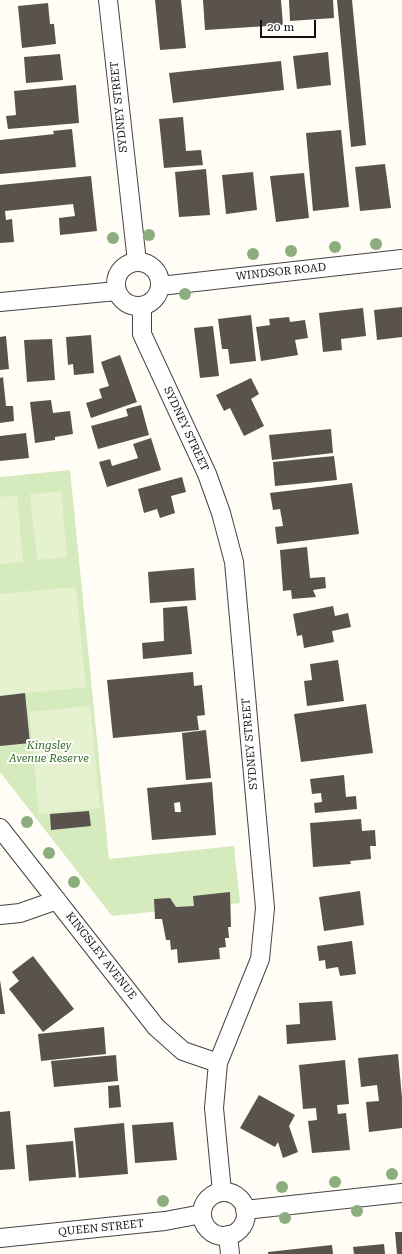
<!DOCTYPE html>
<html>
<head>
<meta charset="utf-8">
<style>
  body { margin:0 }
  #map { position:relative; width:402px; height:1254px; overflow:hidden; background:#fffdf5; font-family:"Roboto Serif",serif }
  canvas { display:block }
  .scale { position:absolute; left:260px; top:20px; width:56px; height:18px; box-sizing:border-box; border:2px solid #111; border-top:0; padding-left:5px; font-size:12px; line-height:14px; white-space:nowrap; color:#111; -webkit-text-stroke:3px #fff; paint-order:stroke }
</style>
</head>
<body>
<div id="map">
<canvas width="402" height="1254"></canvas>
<div class="scale">20 m</div>
</div>
<script>
const context = document.querySelector('canvas').getContext('2d');
context.lineJoin = 'round';
function paint(path, color) {
  context.fillStyle = color;
  context.fill(path, 'evenodd');
}
function stroke(path, color, width, dash) {
  context.strokeStyle = color;
  context.lineWidth = width;
  context.lineCap = dash ? 'butt' : 'round';
  context.setLineDash(dash || []);
  context.stroke(path);
}
function write(font, color, halo, rows, align = 'center') {
  context.font = font + ' "Roboto Serif",serif';
  context.lineWidth = 4;
  context.setLineDash([]);
  context.textBaseline = 'middle';
  context.strokeStyle = halo;
  context.fillStyle = color;
  for (const [text, x, y, turn = 0] of rows) {
    context.save();
    context.translate(x, y);
    context.rotate((+turn || 0) * Math.PI / 180);
    context.textAlign = isNaN(turn) ? turn : align;
    if (halo) context.strokeText(text, 0, 0);
    context.fillText(text, 0, 0);
    context.restore();
  }
}
const green = new Path2D(`
  M 70,470 L 109,859 L 234,846 L 240,903 L 112,916 L 0,772 L 0,477 Z`);
const pitch = new Path2D(`
  M 61,491 L 67,557 L 37,560 L 30,494 Z
  M 17,495 L 23,562 L 0,564 L 0,497 Z
  M 76,587 L 86,687 L 0,696 L 0,594 Z
  M 90,706 L 100,808 L 39,814 L 29,712 Z`);
const building = new Path2D(`
  M 155,0 L 181,0 L 186,48 L 160,50 Z
  M 203,0 L 281,0 L 283,25 L 205,30 Z
  M 289,0 L 333,0 L 334,18 L 290,21 Z
  M 337,0 L 352,0 L 366,145 L 351,147 Z
  M 48,3 L 50,24 L 54,24 L 56,44 L 22,48 L 18,6 Z
  M 328,52 L 331,85 L 297,89 L 293,56 Z
  M 60,54 L 63,80 L 26,83 L 24,57 Z
  M 281,61 L 284,90 L 173,103 L 169,73 Z
  M 76,85 L 79,123 L 8,129 L 6,116 L 16,115 L 14,91 Z
  M 183,117 L 186,151 L 201,150 L 203,165 L 164,168 L 159,119 Z
  M 72,129 L 76,167 L 0,174 L 0,140 L 54,134 L 53,131 Z
  M 341,130 L 349,207 L 313,211 L 306,133 Z
  M 385,164 L 391,208 L 360,211 L 355,167 Z
  M 206,169 L 210,215 L 179,217 L 175,172 Z
  M 253,172 L 257,210 L 226,214 L 222,175 Z
  M 304,173 L 309,218 L 276,222 L 270,176 Z
  M 91,176 L 97,231 L 60,235 L 59,218 L 75,216 L 73,204 L 5,211 L 6,220 L 12,219 L 14,242 L 0,243 L 0,185 Z
  M 402,307 L 402,337 L 377,340 L 374,310 Z
  M 363,308 L 366,336 L 341,339 L 342,350 L 323,352 L 319,313 Z
  M 251,315 L 256,361 L 230,364 L 228,349 L 222,349 L 218,319 Z
  M 289,317 L 290,322 L 305,320 L 308,338 L 295,340 L 298,355 L 261,361 L 256,327 L 270,325 L 269,319 Z
  M 213,326 L 219,376 L 200,378 L 194,328 Z
  M 91,335 L 94,373 L 74,375 L 73,364 L 68,365 L 66,337 Z
  M 6,336 L 9,369 L 0,370 L 0,337 Z
  M 52,339 L 55,380 L 27,382 L 24,340 Z
  M 120,355 L 137,402 L 91,418 L 86,403 L 102,398 L 99,389 L 109,386 L 101,362 Z
  M 3,377 L 6,406 L 13,406 L 14,421 L 0,423 L 0,378 Z
  M 251,378 L 259,394 L 251,399 L 264,426 L 244,436 L 230,408 L 224,411 L 216,395 Z
  M 51,400 L 53,413 L 70,411 L 73,434 L 55,437 L 55,440 L 35,443 L 30,402 Z
  M 141,405 L 149,435 L 98,449 L 91,426 L 128,416 L 126,409 Z
  M 331,429 L 333,453 L 272,460 L 269,435 Z
  M 26,433 L 29,458 L 0,461 L 0,436 Z
  M 151,438 L 161,470 L 107,487 L 99,462 L 110,459 L 112,466 L 138,458 L 133,444 Z
  M 334,456 L 337,480 L 275,486 L 273,462 Z
  M 182,477 L 186,492 L 171,496 L 175,513 L 160,518 L 157,509 L 144,513 L 138,489 Z
  M 352,483 L 359,534 L 277,544 L 275,527 L 283,526 L 280,509 L 273,510 L 270,493 Z
  M 307,547 L 310,578 L 325,577 L 326,588 L 313,590 L 316,597 L 292,599 L 291,590 L 283,591 L 280,550 Z
  M 194,568 L 196,600 L 150,603 L 148,572 Z
  M 187,606 L 192,654 L 143,659 L 142,643 L 164,641 L 163,608 Z
  M 333,606 L 335,616 L 348,613 L 351,627 L 332,631 L 334,642 L 304,648 L 302,635 L 297,636 L 293,614 Z
  M 338,660 L 344,701 L 307,706 L 304,681 L 312,680 L 310,664 Z
  M 193,672 L 194,686 L 202,685 L 205,715 L 197,716 L 199,730 L 113,738 L 107,680 Z
  M 25,693 L 30,743 L 0,746 L 0,696 Z
  M 366,704 L 373,753 L 301,762 L 294,714 Z
  M 206,730 L 211,778 L 186,780 L 182,733 Z
  M 344,775 L 346,797 L 356,796 L 357,809 L 315,813 L 314,803 L 322,802 L 321,793 L 312,794 L 310,779 Z
  M 212,782 L 216,835 L 152,840 L 147,788 ZM 180,802 L 181,812 L 175,812 L 174,803 Z
  M 89,811 L 91,826 L 51,830 L 50,814 Z
  M 361,819 L 362,831 L 375,830 L 376,846 L 370,846 L 371,859 L 350,861 L 351,864 L 313,867 L 310,823 Z
  M 360,891 L 364,925 L 324,931 L 319,897 Z
  M 230,892 L 231,927 L 228,927 L 229,938 L 225,938 L 226,947 L 219,948 L 220,959 L 178,963 L 177,949 L 171,950 L 170,940 L 166,940 L 162,919 L 155,919 L 154,899 L 170,898 L 176,907 L 194,906 L 193,896 Z
  M 352,941 L 356,974 L 340,976 L 338,967 L 326,969 L 325,960 L 319,961 L 317,946 Z
  M 33,956 L 74,1009 L 43,1032 L 9,989 L 19,981 L 12,972 Z
  M 0,980 L 5,1014 L 0,1014 Z
  M 332,1001 L 336,1040 L 287,1044 L 286,1025 L 300,1024 L 299,1003 Z
  M 104,1027 L 106,1054 L 41,1061 L 38,1034 Z
  M 398,1054 L 402,1098 L 402,1128 L 369,1132 L 366,1102 L 379,1101 L 377,1085 L 361,1087 L 358,1058 Z
  M 116,1055 L 118,1081 L 54,1087 L 51,1061 Z
  M 345,1060 L 349,1104 L 337,1105 L 338,1114 L 346,1113 L 350,1150 L 312,1153 L 308,1121 L 317,1120 L 316,1108 L 303,1109 L 299,1065 Z
  M 119,1085 L 121,1107 L 109,1108 L 108,1086 Z
  M 259,1095 L 295,1115 L 289,1126 L 298,1152 L 283,1158 L 278,1142 L 275,1147 L 240,1128 Z
  M 10,1111 L 15,1169 L 0,1170 L 0,1112 Z
  M 173,1122 L 177,1160 L 135,1163 L 132,1125 Z
  M 124,1123 L 128,1174 L 79,1178 L 74,1128 Z
  M 73,1141 L 76,1177 L 29,1181 L 26,1145 Z
  M 395,1232 L 402,1232 L 402,1254 L 397,1254 Z
  M 384,1244 L 385,1254 L 354,1254 L 353,1247 Z
  M 332,1245 L 333,1254 L 268,1254 L 268,1252 Z`);
const minor = new Path2D(`
  M 108,0 L 137,262
  M116 284a22 22 0 1 1 44 0a22 22 0 1 1-44 0Z
  M 160,286 L 402,259
  M 0,302 L 117,291
  M 142,306 L 142,334 L 207,474 L 221,513 L 234,562 L 265,908 L 260,959 L 218,1063 L 214,1108 L 222,1192
  M 0,828 L 156,1027 L 183,1051 L 218,1063
  M 0,915 L 20,913 L 57,900
  M202 1214a22 22 0 1 1 44 0a22 22 0 1 1-44 0Z
  M 245,1210 L 402,1193
  M 228,1235 L 230,1254
  M 0,1238 L 165,1221 L 202,1214`);
const trees = [
  [149,235],
  [113,238],
  [376,244],
  [335,247],
  [291,251],
  [253,254],
  [185,294],
  [27,822],
  [49,853],
  [74,882],
  [392,1174],
  [335,1182],
  [282,1187],
  [163,1201],
  [357,1211],
  [285,1218]
];
const streetNames = [
  ["SYDNEY STREET",119,107,-96],
  ["WINDSOR ROAD",281,272,-6],
  ["SYDNEY STREET",186,429,65],
  ["SYDNEY STREET",250,744,-95],
  ["KINGSLEY AVENUE",101,956,52],
  ["QUEEN STREET",101,1228,-6]
];
const parkNames = [
  ["Kingsley",49,746],
  ["Avenue Reserve",49,759]
];
paint(green, '#d5ebbd');
paint(pitch, '#e6f2cf');
paint(building, '#5a524d');
stroke(minor, '#444', 20);
stroke(minor, '#fff', 18);
context.fillStyle = '#8dad7f';
for (const [x, y] of trees) {
  context.beginPath();
  context.arc(x, y, 6, 0, 2 * Math.PI);
  context.fill();
}
write('11px', '#111', '#fff', streetNames);
write('italic 11px', '#2f6b1f', '#fff', parkNames);
</script>
</body>
</html>
